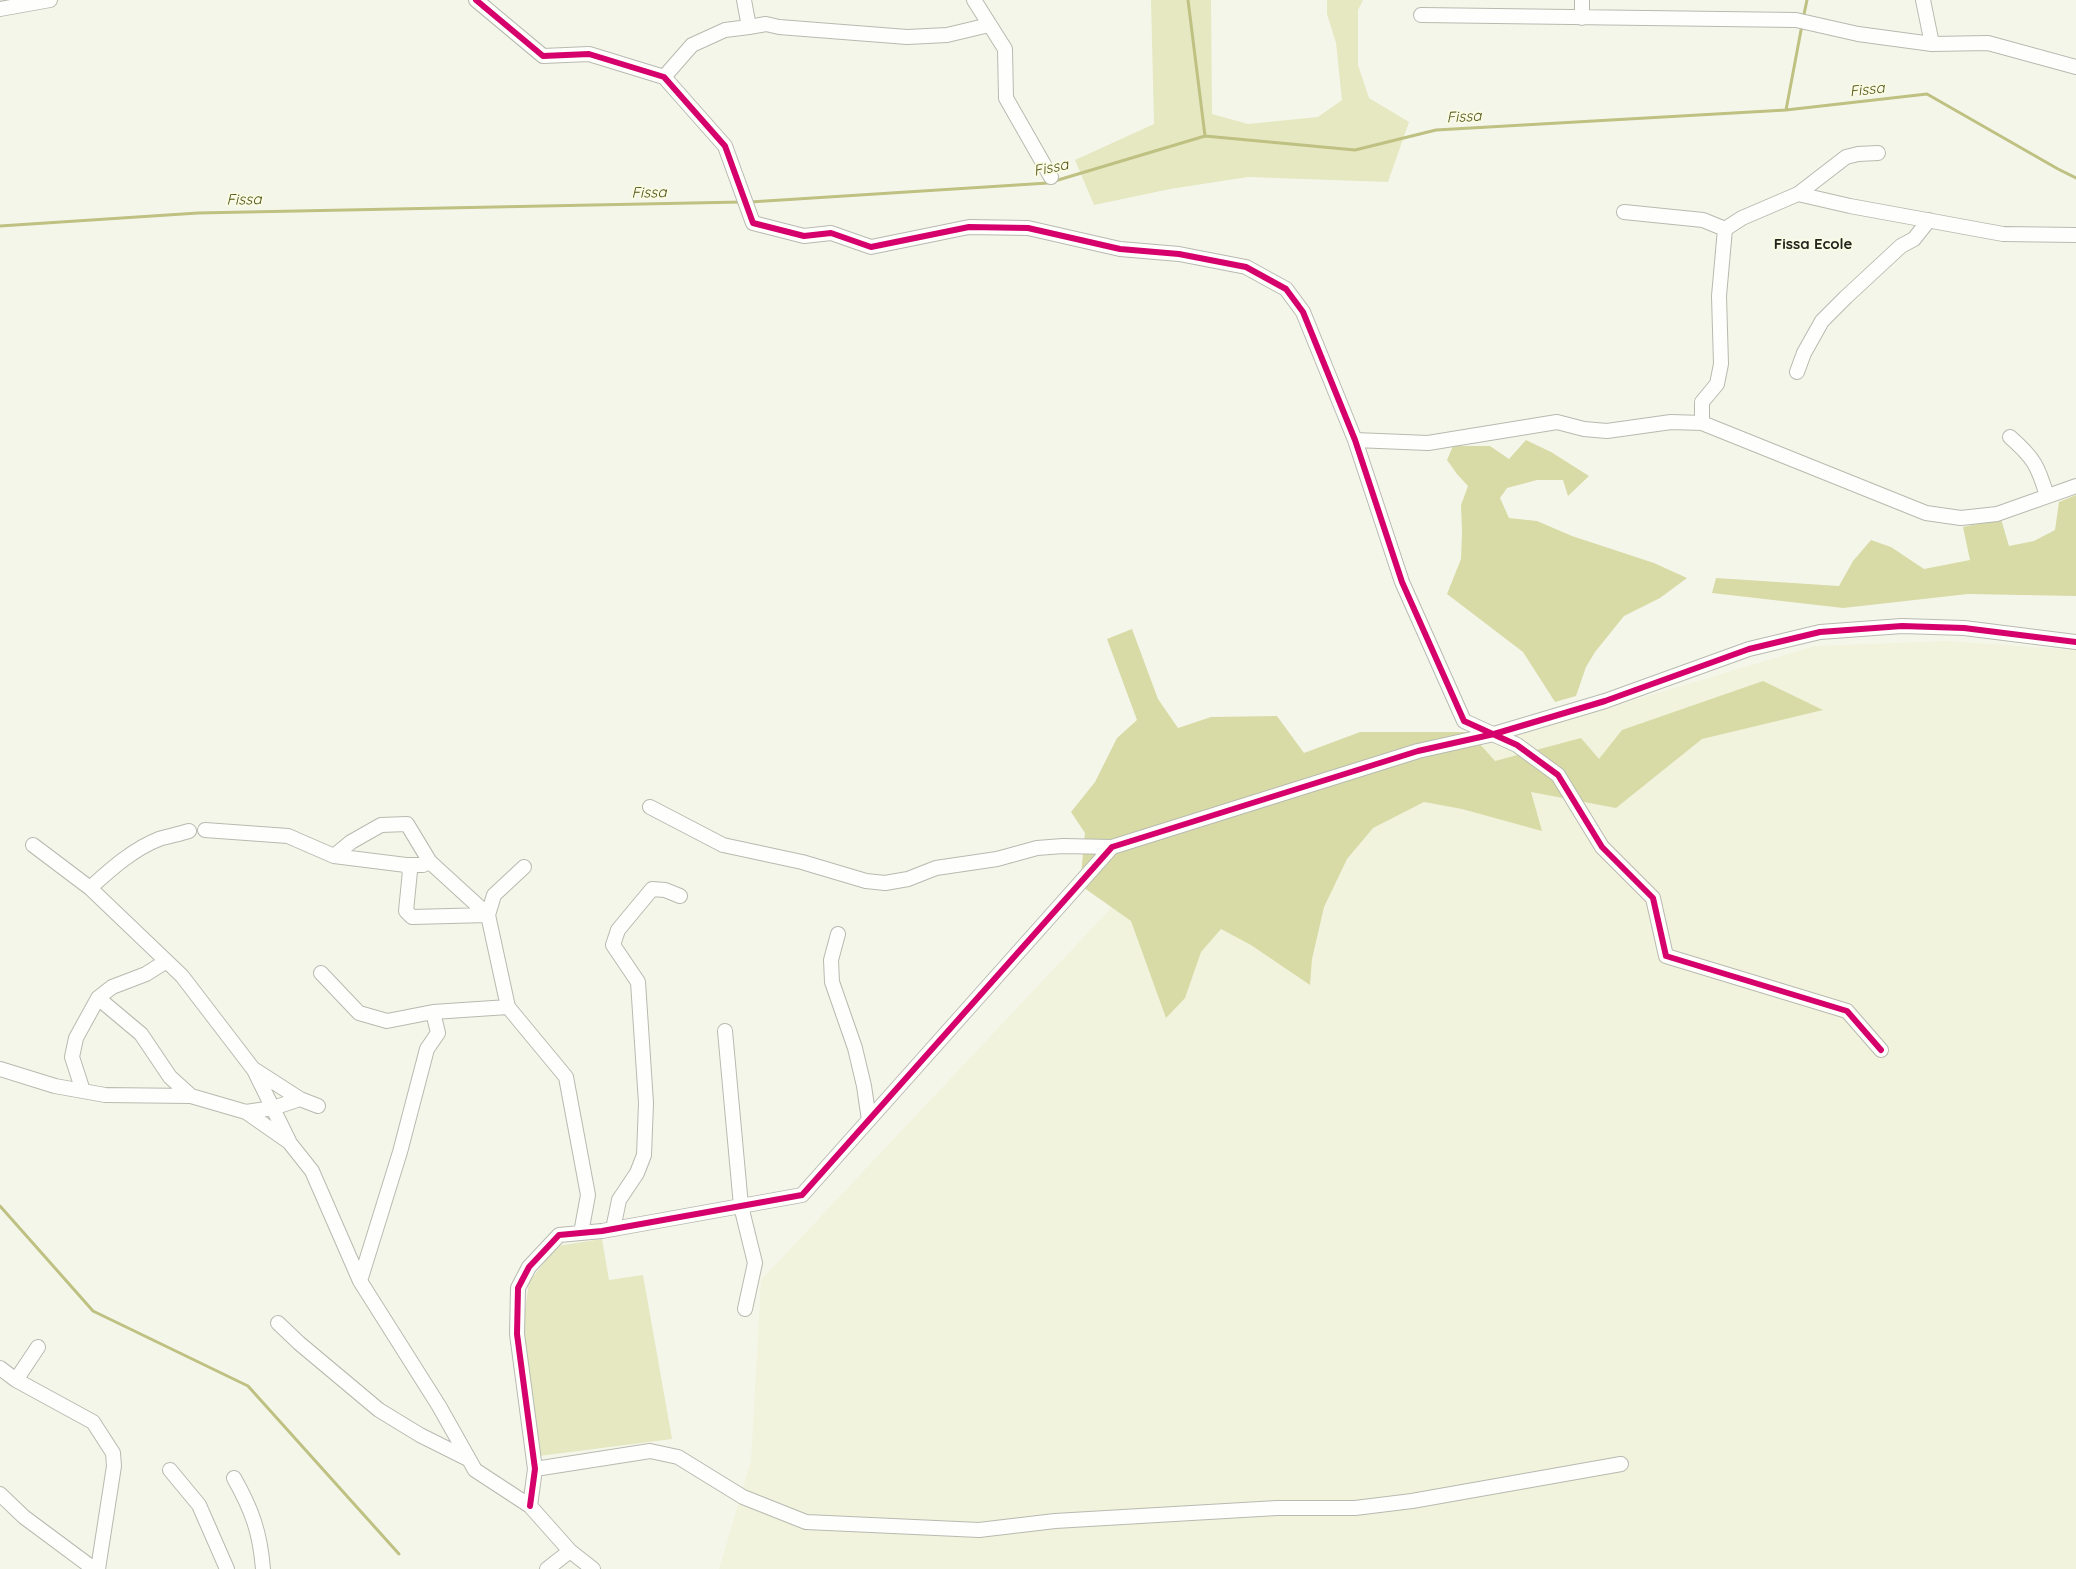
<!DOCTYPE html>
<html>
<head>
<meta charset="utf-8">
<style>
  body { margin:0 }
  canvas { display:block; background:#f5f6ea }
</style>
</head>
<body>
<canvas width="2076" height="1569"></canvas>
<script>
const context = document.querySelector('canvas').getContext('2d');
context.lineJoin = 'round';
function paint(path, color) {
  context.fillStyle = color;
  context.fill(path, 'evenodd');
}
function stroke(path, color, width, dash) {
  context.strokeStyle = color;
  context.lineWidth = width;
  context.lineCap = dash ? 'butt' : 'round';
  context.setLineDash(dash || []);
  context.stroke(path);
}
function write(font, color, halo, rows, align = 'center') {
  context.font = font + ' Quicksand,sans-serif';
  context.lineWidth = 4;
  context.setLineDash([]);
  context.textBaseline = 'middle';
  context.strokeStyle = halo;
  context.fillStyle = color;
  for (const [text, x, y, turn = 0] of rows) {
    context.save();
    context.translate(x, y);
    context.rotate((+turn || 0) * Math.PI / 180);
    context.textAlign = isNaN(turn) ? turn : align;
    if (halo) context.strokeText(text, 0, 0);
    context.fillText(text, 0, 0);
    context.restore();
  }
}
const built = new Path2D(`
  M 1947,641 L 2076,650 L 2076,1569 L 719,1569 L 751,1461 L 761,1280 L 1143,874 L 1427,762 L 1815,646 Z`);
const green = new Path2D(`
  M 1151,0 L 1211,0 L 1212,114 L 1248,124 L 1318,117 L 1342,100 L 1336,43 L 1327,14 L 1327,0 L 1363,0 L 1358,10 L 1358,65 L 1369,98 L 1409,122 L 1388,182 L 1248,177 L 1170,189 L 1094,205 L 1075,160 L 1154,124 Z
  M 602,1239 L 609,1280 L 643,1275 L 672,1439 L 539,1456 L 522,1331 L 529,1282 L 557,1246 Z`);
const forest = new Path2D(`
  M 1526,440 L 1551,452 L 1589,476 L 1568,496 L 1563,480 L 1537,480 L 1507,488 L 1500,498 L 1509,518 L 1537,521 L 1572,536 L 1654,563 L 1687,578 L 1660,598 L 1624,616 L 1595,652 L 1586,667 L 1576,696 L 1555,702 L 1523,652 L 1447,594 L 1461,559 L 1462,532 L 1461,505 L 1468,486 L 1457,474 L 1447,460 L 1453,446 L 1490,446 L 1509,459 Z
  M 2076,495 L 2076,596 L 1968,594 L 1843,608 L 1712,593 L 1716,578 L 1839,586 L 1853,561 L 1871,540 L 1891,547 L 1924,569 L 1970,560 L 1963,527 L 2001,519 L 2009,546 L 2034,541 L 2055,530 L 2059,502 Z
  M 1132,629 L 1158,699 L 1178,728 L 1211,717 L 1277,716 L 1304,753 L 1360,732 L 1469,732 L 1495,761 L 1581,738 L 1599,759 L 1622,730 L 1763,681 L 1823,710 L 1702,739 L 1616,808 L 1531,792 L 1542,831 L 1462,809 L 1424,802 L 1373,828 L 1347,859 L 1324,907 L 1312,959 L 1310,985 L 1251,945 L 1221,929 L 1201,952 L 1185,998 L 1166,1018 L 1131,921 L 1080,885 L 1085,833 L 1071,812 L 1095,782 L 1117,738 L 1137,720 L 1107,639 Z`);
const stream = new Path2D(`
  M 1188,0 L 1205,136
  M 1803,19 L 1807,0
  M 1786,110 L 1802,25
  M 750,202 L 1048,183 L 1205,136 L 1355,150 L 1436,130 L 1786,110 L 1927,94 L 2058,169 L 2076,178
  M 0,226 L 198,213 L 741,202
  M 0,1206 L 93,1311 L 248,1386 L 399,1554`);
const minor = new Path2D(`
  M 476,0 L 543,56 L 589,54 L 664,77 L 725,146 L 753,223 L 804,236 L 831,233 L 871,247 L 969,227 L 1028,228 L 1120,249 L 1179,254 L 1246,267 L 1286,289 L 1303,312 L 1355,440 L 1402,582 L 1464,721 L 1517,745 L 1558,775 L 1602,847 L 1653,898 L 1666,956 L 1847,1011 L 1881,1050
  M 974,0 L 1005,49 L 1006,98 L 1051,177
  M 1923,0 L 1932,44
  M 0,9 L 50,0
  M 1421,15 L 1796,20 L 1858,34 L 1932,44 L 1988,43 L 2076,67
  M 1582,18 L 1582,0
  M 749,27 L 766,24 L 779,27 L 907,37 L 947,35 L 989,25
  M 664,77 L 692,45 L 725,30 L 749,27 L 744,0
  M 1798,194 L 1850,206 L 2003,234 L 2076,235
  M 1624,212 L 1703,220 L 1725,229
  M 1797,372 L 1804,353 L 1822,321 L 1846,297 L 1901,246 L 1914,239 L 1929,220
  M 1702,423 L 1702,402 L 1717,384 L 1721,364 L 1719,296 L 1725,229 L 1742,218 L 1798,194 L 1846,157 L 1858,154 L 1878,153
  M 2010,437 C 2034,458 2038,466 2047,496
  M 1355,440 L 1428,443 L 1557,422 L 1584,429 L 1607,431 L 1671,422 L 1702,423 L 1926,513 L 1961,518 L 1997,514 L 2076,486
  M 650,807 L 723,845 L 802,862 L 866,881 L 885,883 L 908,879 L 936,868 L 997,859 L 1037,848 L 1063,846 L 1112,847
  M 205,830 L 288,836 L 334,856 L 351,842 L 381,825 L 407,824 L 430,862
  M 33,845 L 90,888 L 182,976 L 254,1070 L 289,1141
  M 334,856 L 406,865 L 410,871 L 406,911 L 412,917 L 488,915
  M 406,865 L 423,865 L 430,862 L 488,915
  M 524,867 L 494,895 L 488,915 L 508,1007 L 566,1077 L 588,1195 L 581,1233
  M 90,888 C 110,870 133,849 159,839 C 169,836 179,834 189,831
  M 838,934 L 831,960 L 832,982 L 855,1048 L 864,1086 L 869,1120
  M 321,973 L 359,1013 L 387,1021 L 433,1012 L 508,1007
  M 98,998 L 141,1034 L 170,1077 L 191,1096
  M 725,1031 L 741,1206 L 755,1263 L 745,1309
  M 0,1069 L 55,1086 L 105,1095 L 191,1096 L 246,1112 L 289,1142 L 312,1171 L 360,1281 L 439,1406 L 475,1470 L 530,1506 L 570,1551 L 593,1569
  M 255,1070 L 300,1099 L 318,1106
  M 83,1091 L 72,1057 L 76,1038 L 98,998 L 112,987 L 146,974 L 165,962
  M 246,1112 L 273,1108 L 300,1099
  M 613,1229 L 619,1200 L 637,1173 L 644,1155 L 646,1103 L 638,982 L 613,945 L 618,930 L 652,889 L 665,890 L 680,896
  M 360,1281 L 400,1152 L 427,1049 L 438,1033 L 433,1012
  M 278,1323 L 299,1343 L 379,1410 L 420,1435 L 468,1459
  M 0,1368 L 16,1380 L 93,1422 L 113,1453 L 114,1466 L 98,1569
  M 16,1380 L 38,1347
  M 535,1469 L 650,1451 L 678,1457 L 743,1497 L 806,1522 L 979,1530 L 1055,1521 L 1277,1508 L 1355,1508 L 1412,1501 L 1621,1464
  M 170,1470 L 199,1505 L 227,1569
  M 234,1478 C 252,1510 260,1532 263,1569
  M 0,1494 L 24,1517 L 94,1569
  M 530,1506 L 535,1469 L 517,1334 L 518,1288 L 529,1267 L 559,1235 L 602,1231 L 802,1195 L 1112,847 L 1418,751 L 1494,734 L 1605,701 L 1749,649 L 1820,632 L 1902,626 L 1964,628 L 2076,642
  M 547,1569 L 570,1551`);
const cycleway = new Path2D(`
  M 476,0 L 543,56 L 589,54 L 664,77 L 725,146 L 753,223 L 804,236 L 831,233 L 871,247 L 969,227 L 1028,228 L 1120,249 L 1179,254 L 1246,267 L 1286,289 L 1303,312 L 1355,440 L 1402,582 L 1464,721 L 1517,745 L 1558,775 L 1602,847 L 1653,898 L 1666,956 L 1847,1011 L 1881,1050
  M 530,1506 L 535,1469 L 517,1334 L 518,1288 L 529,1267 L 559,1235 L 602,1231 L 802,1195 L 1112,847 L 1418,751 L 1494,734 L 1605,701 L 1749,649 L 1820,632 L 1902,626 L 1964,628 L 2076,642`);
const waterNames = [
  ["Fissa",1867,90,-7],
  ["Fissa",1464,117,-3],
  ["Fissa",1051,168,-12],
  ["Fissa",649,193,-1],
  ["Fissa",244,200,-1]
];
const neighbourhoodNames = [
  ["Fissa Ecole",1813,244]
];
paint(built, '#f1f3dd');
paint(green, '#e5e8c1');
paint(forest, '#d8dba6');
stroke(stream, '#bec181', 3);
stroke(minor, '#b8bab0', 16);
stroke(minor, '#fefefc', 14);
stroke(cycleway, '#d6006c', 6);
write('italic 15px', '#505210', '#f9fbe5', waterNames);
write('bold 15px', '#24251d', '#f9fbe5', neighbourhoodNames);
</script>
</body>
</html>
